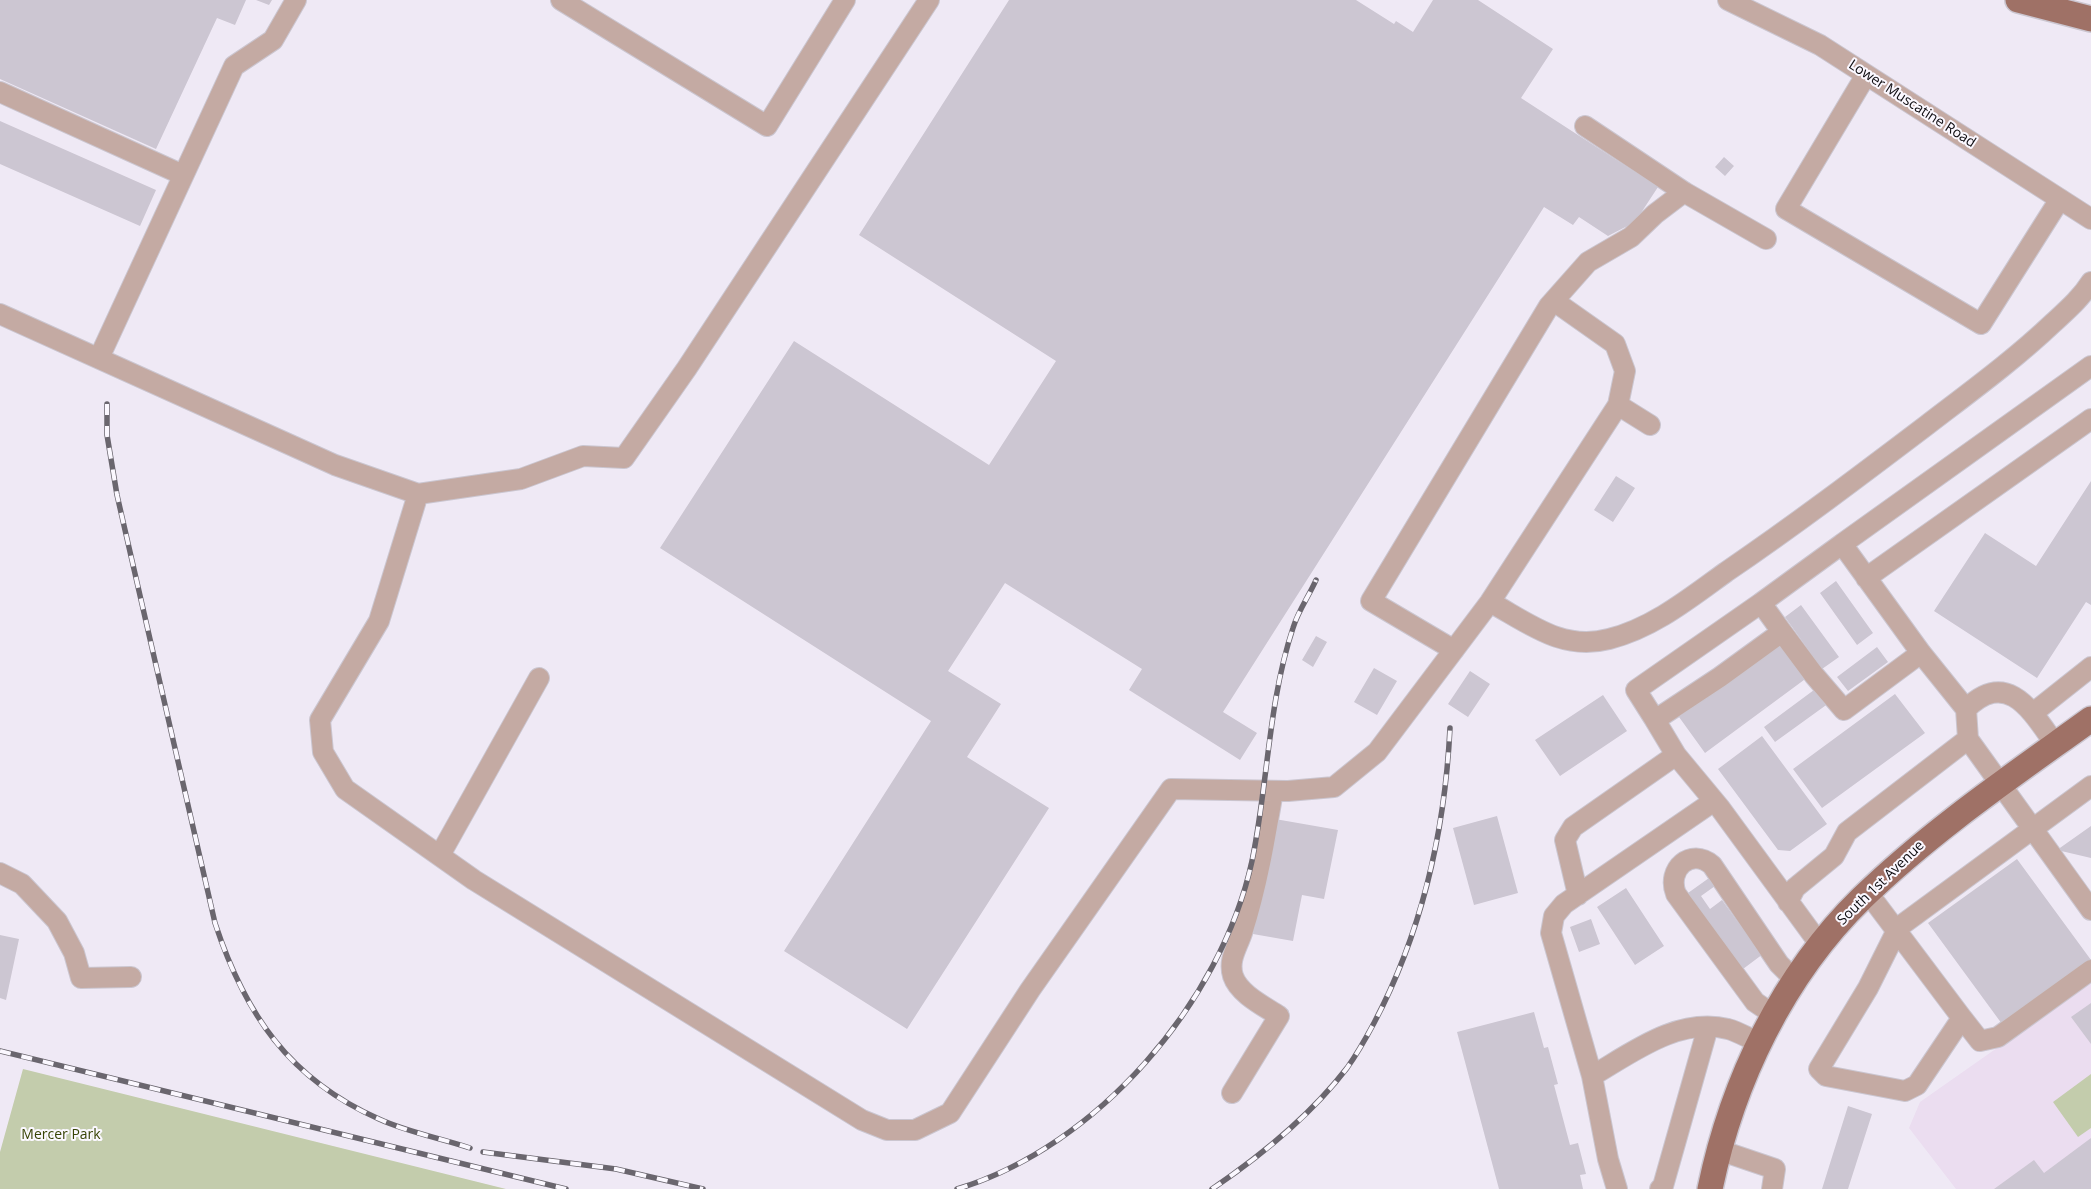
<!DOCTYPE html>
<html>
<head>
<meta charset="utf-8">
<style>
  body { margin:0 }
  canvas { display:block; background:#efe9f5 }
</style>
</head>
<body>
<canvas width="2091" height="1189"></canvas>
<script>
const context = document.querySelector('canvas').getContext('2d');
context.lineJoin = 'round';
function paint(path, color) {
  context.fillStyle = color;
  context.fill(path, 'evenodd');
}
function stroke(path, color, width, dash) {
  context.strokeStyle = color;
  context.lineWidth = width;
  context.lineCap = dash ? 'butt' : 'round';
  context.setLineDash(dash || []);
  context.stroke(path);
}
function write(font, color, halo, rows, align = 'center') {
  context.font = font + ' "Open Sans",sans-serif';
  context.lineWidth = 4;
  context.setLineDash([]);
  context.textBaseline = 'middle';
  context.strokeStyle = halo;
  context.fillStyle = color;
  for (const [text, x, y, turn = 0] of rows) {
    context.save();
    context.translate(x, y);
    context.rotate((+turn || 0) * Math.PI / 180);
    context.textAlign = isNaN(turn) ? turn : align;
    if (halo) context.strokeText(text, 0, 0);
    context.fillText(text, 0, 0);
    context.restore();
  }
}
const education = new Path2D(`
  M 2091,982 L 2091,1189 L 1956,1189 L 1909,1128 L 1920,1102 Z`);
const green = new Path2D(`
  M 23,1069 L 506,1189 L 0,1189 L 0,1152 Z
  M 2091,1074 L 2091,1128 L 2078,1137 L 2053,1102 Z`);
const building = new Path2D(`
  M 0,0 L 246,0 L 235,25 L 217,18 L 156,149 L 0,79 Z
  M 256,0 L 272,0 L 269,5 Z
  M 1009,0 L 1356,0 L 1394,24 L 1396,21 L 1413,32 L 1433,0 L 1478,0 L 1553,49 L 1521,98 L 1658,187 L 1635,222 L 1608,236 L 1579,217 L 1573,225 L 1544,207 L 1223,712 L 1257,733 L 1240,760 L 1129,690 L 1142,669 L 1005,583 L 948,671 L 1001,704 L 967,757 L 1049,808 L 907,1029 L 784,951 L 931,721 L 660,548 L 794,341 L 989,465 L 1056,361 L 859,235 Z
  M 0,121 L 156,190 L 140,226 L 0,164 Z
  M 1724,157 L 1734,166 L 1725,176 L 1715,167 Z
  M 1616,476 L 1635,488 L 1613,522 L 1594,510 Z
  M 2091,481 L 2091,605 L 2086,602 L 2037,678 L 1934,611 L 1985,533 L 2036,566 Z
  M 1836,581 L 1873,633 L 1857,645 L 1820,593 Z
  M 1801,605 L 1839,657 L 1822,669 L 1785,617 Z
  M 1316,636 L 1327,642 L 1313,667 L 1302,660 Z
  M 1782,642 L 1808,677 L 1705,753 L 1679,717 Z
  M 1877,647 L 1888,662 L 1848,691 L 1837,677 Z
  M 1374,668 L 1397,681 L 1377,715 L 1354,702 Z
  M 1470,671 L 1490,684 L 1468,717 L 1448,704 Z
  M 1818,687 L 1829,703 L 1775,742 L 1764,727 Z
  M 1895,694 L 1925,733 L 1822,808 L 1793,769 Z
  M 1603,695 L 1627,731 L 1560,776 L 1535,740 Z
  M 1762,736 L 1827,824 L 1790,851 L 1778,850 L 1718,769 Z
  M 1497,816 L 1518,893 L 1474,905 L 1453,828 Z
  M 1275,819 L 1338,830 L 1324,899 L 1302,895 L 1293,941 L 1253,934 Z
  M 2091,826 L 2091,858 L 2057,850 Z
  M 2017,859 L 2091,960 L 2002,1024 L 1928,923 Z
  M 1709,878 L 1715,886 L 1701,896 L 1710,909 L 1722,900 L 1742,928 L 1746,925 L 1763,954 L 1743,969 L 1688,893 Z
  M 1626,888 L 1664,946 L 1635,965 L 1597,907 Z
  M 1591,919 L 1600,944 L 1579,952 L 1570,927 Z
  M 0,935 L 19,939 L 6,1000 L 0,998 Z
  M 2091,1003 L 2091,1044 L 2071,1017 Z
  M 1534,1012 L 1544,1048 L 1548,1047 L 1558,1084 L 1554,1085 L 1570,1145 L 1578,1143 L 1586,1174 L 1580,1175 L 1583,1189 L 1499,1189 L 1457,1032 Z
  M 1848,1106 L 1872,1114 L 1848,1189 L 1822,1189 Z
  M 2091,1138 L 2091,1189 L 1994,1189 L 2034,1160 L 2044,1173 Z`);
const minor = new Path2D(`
  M 561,0 L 767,126 L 845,0
  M 1728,0 L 1820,45 L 2091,219
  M 1866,75 L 1786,209 L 1981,324 L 2060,199
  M 0,92 L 183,175
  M 1585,126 L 1684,192 L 1766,239
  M 0,314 L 335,465 L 418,494 L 521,479 L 583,456 L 624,458 L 687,368 L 929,0
  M 99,358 L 234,66 L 273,40 L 296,0
  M 1618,405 L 1650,425
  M 418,494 L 379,621 L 320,720 L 323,752 L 345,789 L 474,880 L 862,1120 L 887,1130 L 915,1130 L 950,1113 L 1030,990 L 1171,789 L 1288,791 L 1334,787 L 1377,752 L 1490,602 L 1618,405 L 1625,371 L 1615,344 L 1554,301
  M 1842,544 L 2091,366
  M 1866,578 L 2091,419
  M 1490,602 C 1530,624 1562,651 1609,639 C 1653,628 1690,598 1726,572 C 1795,525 1861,475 1927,425 C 1970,392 2014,360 2053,323 C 2067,310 2081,298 2091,282
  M 1782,632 L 1761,603 L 1842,544 L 1921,653 L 1966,709
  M 1454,650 L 1371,601 L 1549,306 L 1588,262 L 1631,237 L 1655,214 L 1684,192
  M 2033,713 L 2091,667
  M 1655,720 L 1636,690 L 1761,603
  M 2055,744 C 2032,712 2008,668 1966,709 L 1968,739 L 2091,910
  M 440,855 L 539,678
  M 0,873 L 22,884 L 57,921 L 74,953 L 81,978 L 131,977
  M 1868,893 L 1962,1018 L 1917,1085 L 1905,1091 L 1826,1076 L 1819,1069 L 1868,988 L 1897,930 L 1903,924 L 2091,786
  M 1578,895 L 1565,840 L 1573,827 L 1676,755
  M 1788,902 L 1795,888 L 1834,856 L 1847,832 L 1968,739
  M 1821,946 L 1720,808 L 1676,755 L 1655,720 L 1720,677 L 1782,632 L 1814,675 L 1844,710 L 1921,653
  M 1774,1015 L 1755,1002 L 1676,894 C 1666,869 1691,847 1712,865 L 1779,964 L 1795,980
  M 1962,1018 L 1980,1041 L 1998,1037 L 2091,970
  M 1592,1076 C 1633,1052 1678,1017 1728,1029 C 1739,1032 1750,1039 1760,1043
  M 1232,1093 L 1279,1016 C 1264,1006 1239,994 1233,976 C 1228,960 1237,948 1242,933 C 1257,887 1265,839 1273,791
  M 1719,1150 L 1775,1169 L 1772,1189
  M 1617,1189 L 1608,1159 L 1592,1076 L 1551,933 L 1554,916 L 1564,904 L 1714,801
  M 1660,1189 L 1663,1186 L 1708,1027`);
const major = new Path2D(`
  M 2018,0 L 2091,19
  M 1710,1189 C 1732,1082 1783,975 1862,898 C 1932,830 2012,776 2091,719`);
const rail = new Path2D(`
  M 107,404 L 107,435 L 117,495 L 215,923 C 245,1014 289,1079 379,1119 C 407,1132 440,1138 470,1148
  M 0,1051 L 566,1189
  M 483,1152 L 616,1169 L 703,1189
  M 957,1189 C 1097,1147 1221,1003 1252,861 C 1268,784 1268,703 1293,628 C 1298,611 1309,596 1316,580
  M 1212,1189 C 1262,1155 1310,1116 1347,1068 C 1357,1054 1366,1038 1374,1023 C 1422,932 1445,829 1450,728`);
const streetNames = [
  ["Lower Muscatine Road",1912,104,33],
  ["South 1st Avenue",1881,883,-44]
];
const parkNames = [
  ["Mercer Park",61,1135]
];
paint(education, '#ebddf0');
paint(green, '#c3ccac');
paint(building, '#ccc6d2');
stroke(minor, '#cbc6d0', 22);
stroke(major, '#cbc6d0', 28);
stroke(minor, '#c4aaa3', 20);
stroke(major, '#9f7166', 25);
stroke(rail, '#6a666e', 5.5);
stroke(rail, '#fbf8ff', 4, [11]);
write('14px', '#0e0c10', '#fbf8ff', streetNames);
write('14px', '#374305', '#fbf8ff', parkNames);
</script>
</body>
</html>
